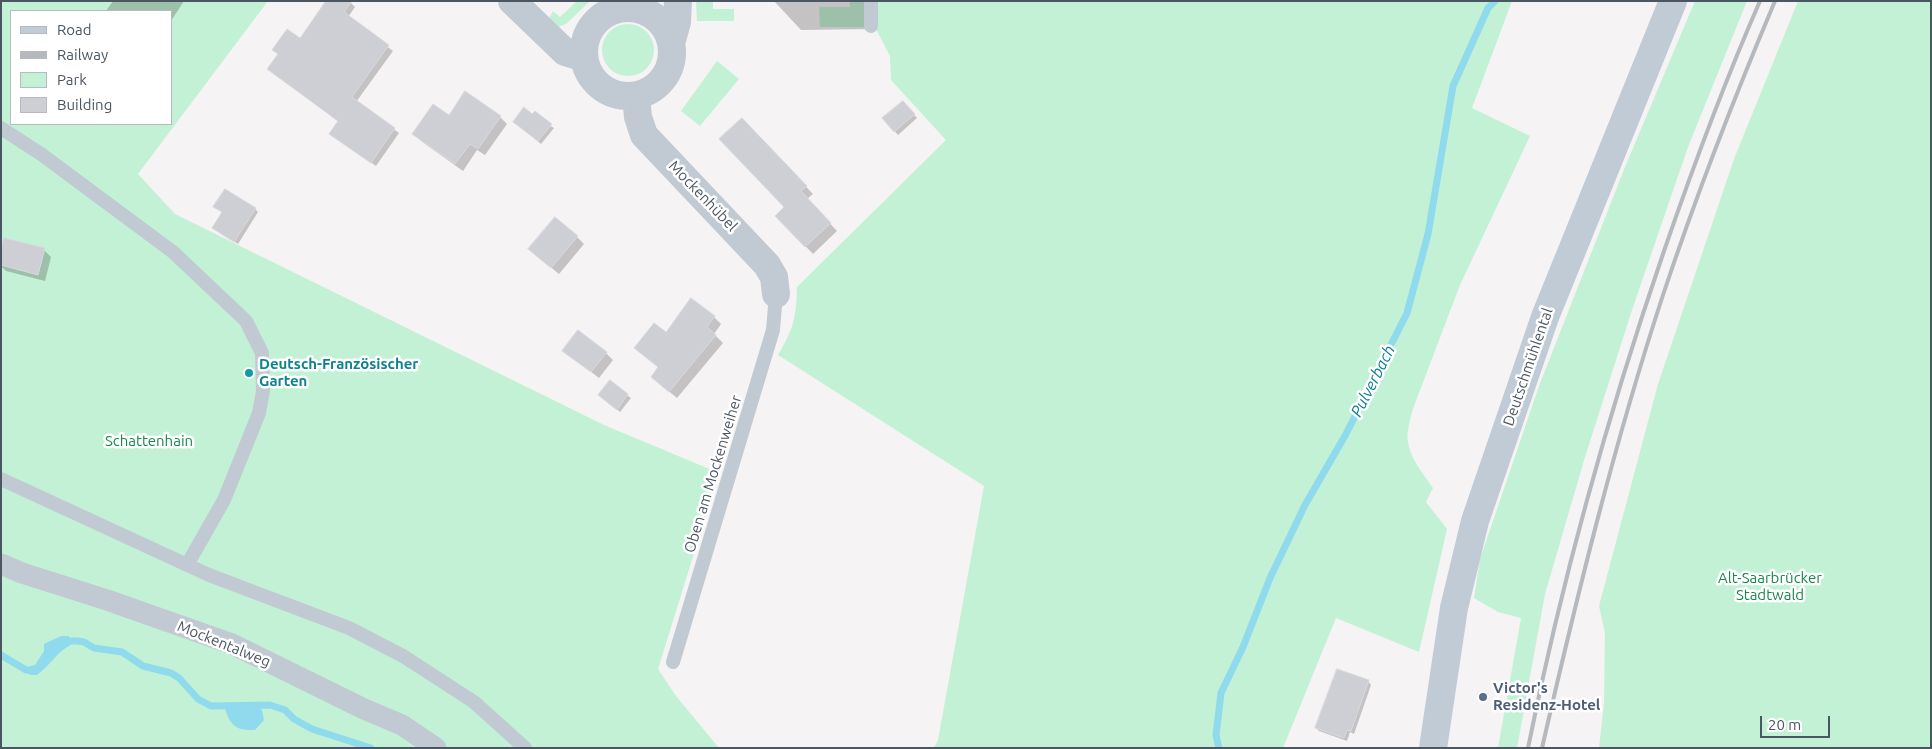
<!DOCTYPE html>
<html>
<head>
<meta charset="utf-8">
<style>
  body { margin:0 }
  #map { position:relative; width:1932px; height:749px; overflow:hidden; background:#f5f3f3; font-family:Ubuntu,sans-serif }
  canvas { display:block }
  .frame { position:absolute; inset:0; border:2px solid #4a5661; pointer-events:none }
  .legend { position:absolute; left:10px; top:10px; width:162px; height:115px; box-sizing:border-box; background:#fff; border:1px solid #b7bbc0; margin:0; padding:6px 9px; list-style:none; font-size:15px; color:#4a5661 }
  .legend li { display:flex; align-items:center; gap:10px; height:25px }
  .legend b { width:25px; border:1px solid #b7bbc0 }
  .scale { position:absolute; left:1760px; top:716px; width:70px; height:22px; box-sizing:border-box; border:2px solid #4a5661; border-top:0; padding-left:6px; font-size:15px; line-height:18px; white-space:nowrap; color:#4a5661; -webkit-text-stroke:4px #fff; paint-order:stroke }
</style>
</head>
<body>
<div id="map">
<canvas width="1932" height="749"></canvas>
<div class="frame"></div>
<ul class="legend">
<li><b style="height:6px;background:#c1cbd6"></b>Road</li>
<li><b style="height:6px;background:#b5b8bd"></b>Railway</li>
<li><b style="height:14px;background:#c3f1d5"></b>Park</li>
<li><b style="height:14px;background:#cdcfd5"></b>Building</li>
</ul>
<div class="scale">20 m</div>
</div>
<script>
const context = document.querySelector('canvas').getContext('2d');
context.lineJoin = 'round';
function paint(path, color) {
  context.fillStyle = color;
  context.fill(path, 'evenodd');
}
function stroke(path, color, width, dash) {
  context.strokeStyle = color;
  context.lineWidth = width;
  context.lineCap = dash ? 'butt' : 'round';
  context.setLineDash(dash || []);
  context.stroke(path);
}
function write(font, color, halo, rows, align = 'center') {
  context.font = font + ' Ubuntu,sans-serif';
  context.lineWidth = 5;
  context.setLineDash([]);
  context.textBaseline = 'middle';
  context.strokeStyle = halo;
  context.fillStyle = color;
  for (const [text, x, y, turn = 0] of rows) {
    context.save();
    context.translate(x, y);
    context.rotate((+turn || 0) * Math.PI / 180);
    context.textAlign = isNaN(turn) ? turn : align;
    if (halo) context.strokeText(text, 0, 0);
    context.fillText(text, 0, 0);
    context.restore();
  }
}
const green = new Path2D(`
  M 1,1 L 268,1 L 138,174 L 175,214 L 604,425 L 719,473 L 658,669 L 676,696 L 719,748 L 1,748 ZM 11,11 L 171,11 L 171,124 L 11,124 Z
  M 577,1 L 590,1 L 566,24 L 558,27 L 547,22 L 553,11 L 560,17 Z
  M 696,1 L 713,1 L 713,9 L 734,9 L 734,21 L 697,21 Z
  M 850,1 L 1512,1 L 1472,108 L 1530,136 L 1460,285 L 1414,406 C 1411,416 1406,431 1408,442 C 1410,458 1424,475 1433,488 L 1426,502 L 1447,529 L 1419,652 L 1336,618 L 1283,748 L 934,748 L 938,740 L 984,486 L 778,355 C 794,328 796,318 797,287 L 946,140 L 891,80 L 890,56 L 875,27 L 820,27 L 819,7 L 850,7 Z
  M 1695,1 L 1747,1 L 1688,147 L 1632,310 L 1585,457 L 1545,594 L 1517,748 L 1498,748 L 1521,618 L 1498,612 L 1474,598 L 1480,559 L 1539,386 L 1625,167 Z
  M 1798,1 L 1931,1 L 1931,748 L 1599,748 L 1604,703 L 1605,633 L 1599,606 L 1658,384 L 1734,159 Z
  M602 50a26 26 0 1 1 52 0a26 26 0 1 1-52 0Z
  M 717,61 L 739,79 L 700,126 L 681,111 Z`);
const water = new Path2D(`
  M 61,636 L 69,636 L 71,645 C 57,651 50,666 37,675 L 31,675 L 25,672 L 27,667 L 35,665 L 44,651 L 44,644 Z
  M 253,704 L 262,710 L 264,720 L 255,730 C 234,731 230,724 224,706 Z`);
const shadow = new Path2D(`
  M 113,1 L 184,1 L 171,21 L 171,11 L 106,11 Z
  M 774,1 L 872,1 L 873,29 L 801,30 Z
  M 351,3 L 355,7 L 348,17 L 393,51 L 356,102 L 399,133 L 376,166 L 336,138 L 339,122 L 269,69 L 300,40 Z
  M 903,102 L 917,118 L 898,135 L 884,119 Z
  M 449,116 L 500,117 L 507,124 L 485,155 L 477,150 L 463,171 L 421,141 L 414,134 Z
  M 533,116 L 554,128 L 541,144 L 518,125 Z
  M 742,120 L 813,194 L 807,199 L 837,231 L 813,254 L 776,216 L 786,207 Z
  M 215,207 L 255,209 L 258,212 L 238,244 L 214,228 L 223,213 Z
  M 577,237 L 584,244 L 559,274 L 537,256 Z
  M 44,250 L 51,257 L 45,281 L 6,271 L 1,266 L 1,255 Z
  M 714,317 L 721,324 L 714,334 L 723,343 L 677,398 L 660,384 L 659,368 L 666,334 Z
  M 564,351 L 606,353 L 613,360 L 599,378 Z
  M 610,382 L 631,398 L 620,412 L 603,398 Z
  M 1368,681 L 1371,685 L 1354,734 L 1350,732 L 1347,741 L 1319,731 L 1316,728 Z`);
const stream = new Path2D(`
  M 63,644 L 71,641 L 77,641 L 84,642 L 94,648 L 122,652 L 143,666 L 171,673 L 179,678 L 198,699 L 211,706 L 270,705 L 285,710 L 294,719 L 312,729 L 371,748
  M 1,655 L 26,670 L 34,671
  M 1219,748 L 1216,735 L 1221,693 L 1243,647 L 1270,578 L 1305,505 L 1346,434 L 1407,313 L 1428,234 L 1453,86 L 1488,8 L 1495,1`);
const building = new Path2D(`
  M 326,1 L 352,1 L 344,12 L 389,45 L 352,97 L 395,128 L 371,163 L 329,134 L 338,121 L 267,69 L 278,54 L 272,50 L 287,29 L 300,38 Z
  M 465,91 L 501,116 L 478,149 L 470,144 L 455,164 L 412,134 L 433,104 L 449,115 Z
  M 903,101 L 915,114 L 894,132 L 882,118 Z
  M 524,107 L 532,114 L 535,111 L 552,124 L 538,141 L 513,122 Z
  M 742,118 L 807,186 L 801,191 L 831,223 L 805,247 L 775,216 L 784,207 L 719,139 Z
  M 225,189 L 256,208 L 234,242 L 212,228 L 222,212 L 213,207 Z
  M 555,217 L 578,236 L 551,268 L 528,249 Z
  M 4,238 L 45,248 L 38,275 L 1,265 L 1,250 Z
  M 691,298 L 715,316 L 707,327 L 716,335 L 669,392 L 651,377 L 658,367 L 634,348 L 654,323 L 666,332 Z
  M 578,330 L 607,352 L 591,372 L 562,351 Z
  M 610,380 L 628,394 L 617,410 L 598,395 Z
  M 1337,669 L 1369,680 L 1351,731 L 1347,730 L 1344,738 L 1315,728 Z`);
const service = new Path2D(`
  M 871,26 L 871,1
  M 1,128 L 41,154 L 173,252 L 246,321 L 262,353 L 263,391 L 259,413 L 224,500 L 187,565
  M 1,479 L 209,575 L 349,628 L 403,656 L 474,702 L 525,748
  M 673,662 L 773,330 L 776,294`);
const pedestrian = new Path2D(`
  M 1,564 L 22,573 L 107,600 L 232,644 L 364,709 L 402,725 L 436,748`);
const minor = new Path2D(`
  M 512,1 L 565,52 L 584,58
  M584 52a44 44 0 1 1 88 0a44 44 0 1 1-88 0Z
  M 672,40 L 677,22 L 678,1
  M 636,96 L 638,117 L 644,135 L 767,265 L 774,277 L 776,294`);
const secondary = new Path2D(`
  M 1433,748 L 1454,608 L 1475,521 L 1545,317 L 1673,1`);
const rail = new Path2D(`
  M 1528,748 C 1562,579 1608,414 1664,251 C 1693,167 1724,83 1760,1
  M 1542,748 C 1577,596 1614,444 1663,295 C 1696,196 1734,98 1775,1`);
const markers = [
  [249,373,5,"#0f9aa8"],
  [1483,697,5,"#5c6f8a"]
];
const streetNames = [
  ["Mockenhübel",703,196,46],
  ["Deutschmühlental",1528,367,-71],
  ["Oben am Mockenweiher",713,474,-73],
  ["Mockentalweg",224,644,22]
];
const cultureNames = [
  ["Deutsch-Französischer",259,364],
  ["Garten",259,381]
];
const parkNames = [
  ["Schattenhain",149,441],
  ["Alt-Saarbrücker",1770,578],
  ["Stadtwald",1770,595]
];
const serviceNames = [
  ["Victor's",1493,688],
  ["Residenz-Hotel",1493,705]
];
const waterNames = [
  ["Pulverbach",1373,381,-63]
];
paint(green, '#c3f1d5');
paint(water, '#90daee');
paint(shadow, '#0003');
stroke(stream, '#90daee', 7);
paint(building, '#cdcfd5');
stroke(building, '#d7d9de', 1);
stroke(service, '#c1cad2', 14);
stroke(pedestrian, '#c1cad2', 21);
stroke(minor, '#c1cad2', 28);
stroke(secondary, '#c1cbd6', 28);
stroke(rail, '#b5b8bd', 4);
for (const [x, y, r, color] of markers) {
  const dot = new Path2D();
  dot.arc(x, y, r, 0, 2 * Math.PI);
  context.fillStyle = color;
  context.fill(dot);
  stroke(dot, '#fff', 2);
}
write('15px', '#4a5661', '#fff', streetNames);
write('bold 15px', '#0d838f', '#fff', cultureNames, 'left');
write('15px', '#17864f', '#fff', parkNames);
write('bold 15px', '#4e5e75', '#fff', serviceNames, 'left');
write('italic 16px', '#0c7c9b', '#fff', waterNames);
</script>
</body>
</html>
